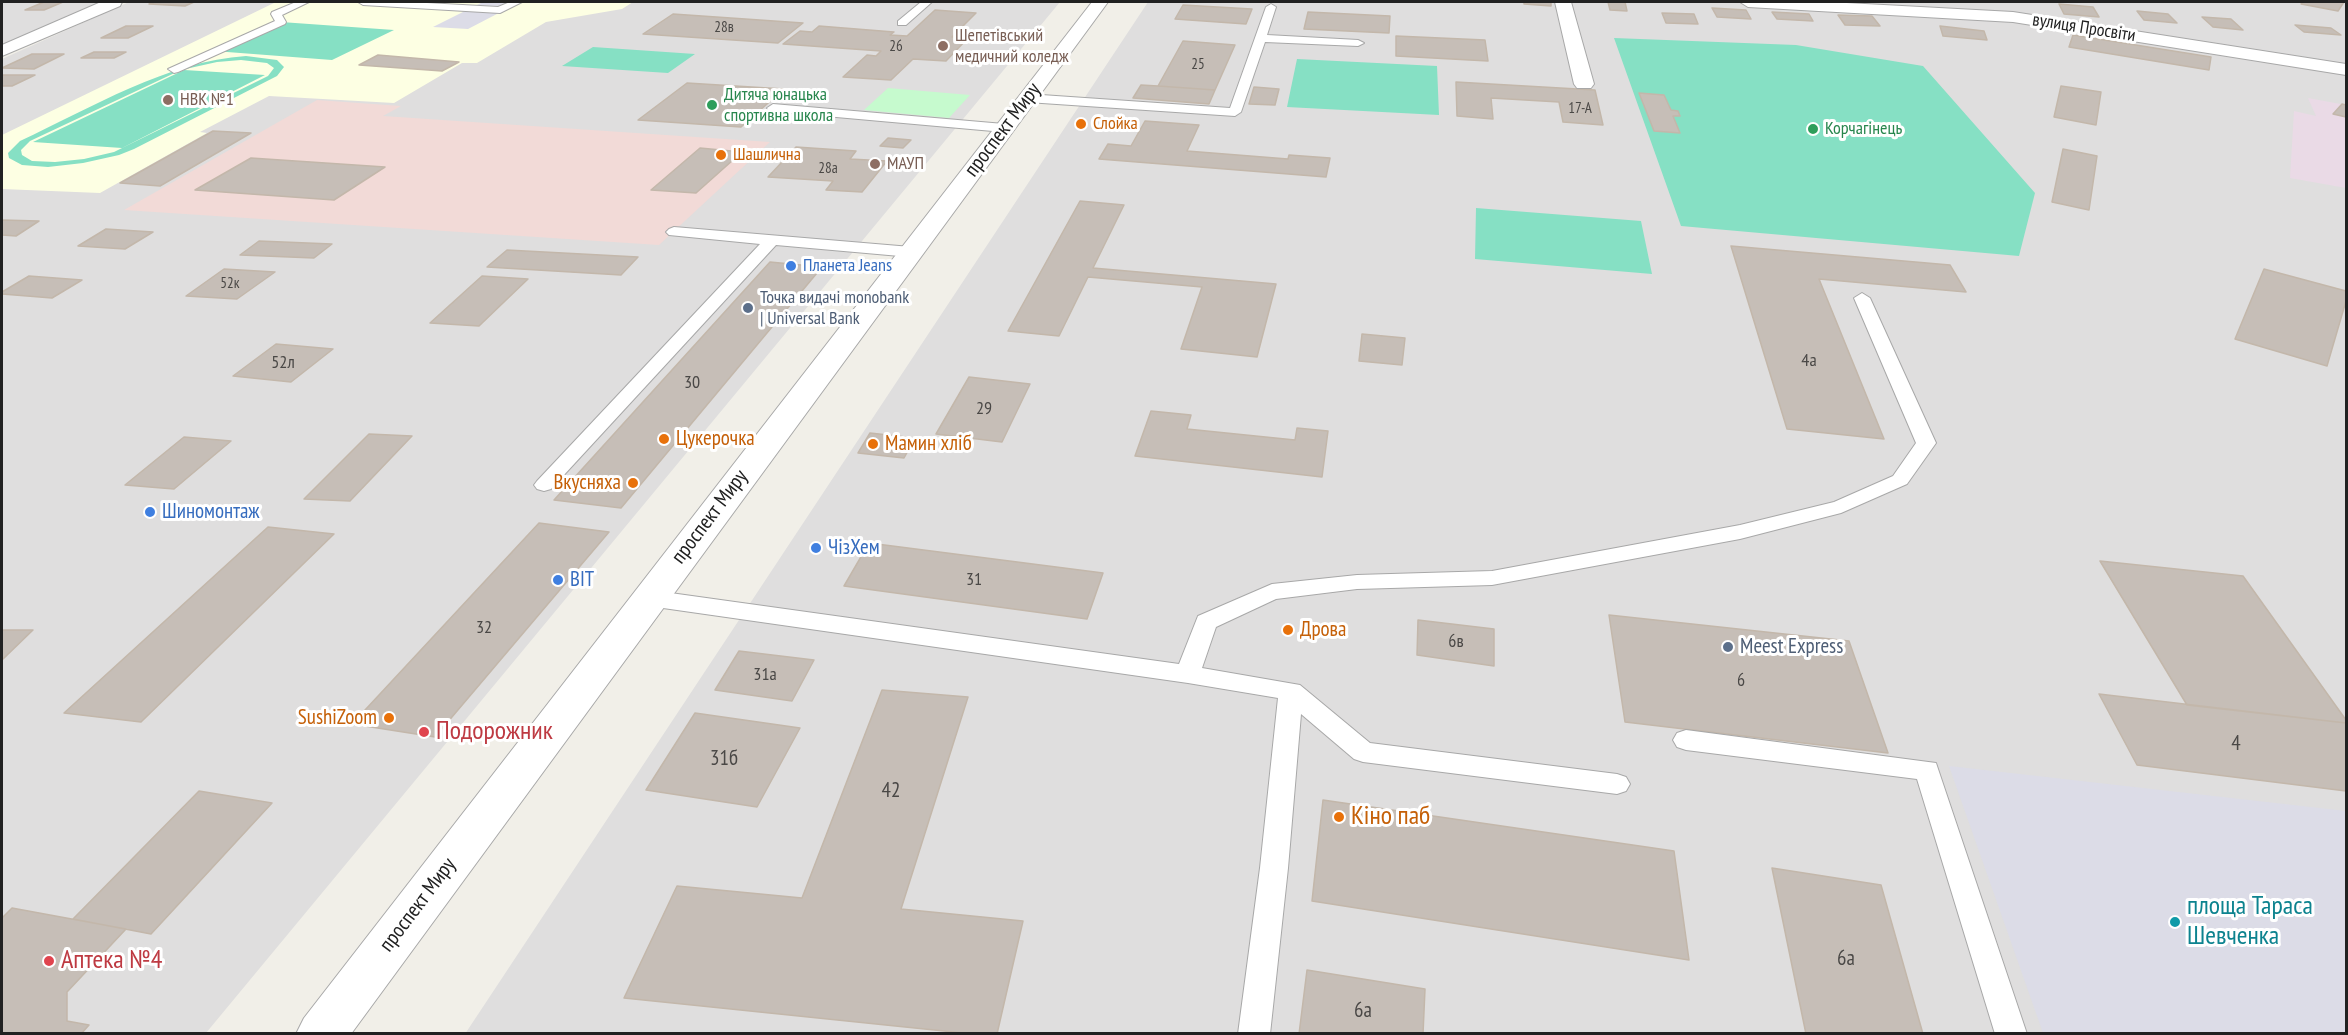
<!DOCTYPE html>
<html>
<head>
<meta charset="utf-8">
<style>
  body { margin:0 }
  #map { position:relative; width:2348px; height:1035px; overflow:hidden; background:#f1efe8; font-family:"PT Sans Narrow",sans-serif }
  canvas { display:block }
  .frame { position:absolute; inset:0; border:3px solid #212121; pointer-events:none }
</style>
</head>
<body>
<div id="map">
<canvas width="2348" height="1035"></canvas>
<div class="frame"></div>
</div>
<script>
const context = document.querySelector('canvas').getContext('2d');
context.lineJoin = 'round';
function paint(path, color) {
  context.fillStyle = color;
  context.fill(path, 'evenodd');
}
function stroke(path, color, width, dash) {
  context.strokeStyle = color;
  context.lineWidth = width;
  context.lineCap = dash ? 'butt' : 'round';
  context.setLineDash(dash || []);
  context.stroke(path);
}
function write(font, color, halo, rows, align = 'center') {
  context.font = font + ' "PT Sans Narrow",sans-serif';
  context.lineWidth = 6;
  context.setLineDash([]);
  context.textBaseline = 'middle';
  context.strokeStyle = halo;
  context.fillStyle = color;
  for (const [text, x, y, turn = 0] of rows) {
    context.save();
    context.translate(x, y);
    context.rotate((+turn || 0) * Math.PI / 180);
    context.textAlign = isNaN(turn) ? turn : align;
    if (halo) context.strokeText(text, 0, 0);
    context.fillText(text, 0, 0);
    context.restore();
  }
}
const residential = new Path2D(`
  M 2,2 L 104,2 L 2,46 Z
  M 129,2 L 1060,2 L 206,1033 L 2,1033 L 2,59 Z
  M 1148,2 L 2346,2 L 2346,1033 L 465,1034 Z`);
const commercial = new Path2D(`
  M 317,100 L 401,106 L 383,116 L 770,142 L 659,245 L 124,210 Z`);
const industrial = new Path2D(`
  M 2308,98 L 2346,105 L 2346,188 L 2290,178 L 2294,111 L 2316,116 Z`);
const education = new Path2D(`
  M 276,2 L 633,2 L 622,9 L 546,22 L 477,63 L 462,63 L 394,103 L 269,96 L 200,132 L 207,133 L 100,193 L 2,189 L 2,135 Z`);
const park = new Path2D(`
  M 888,88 L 970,95 L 949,118 L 864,110 Z`);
const pitch = new Path2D(`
  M 281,22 L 394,30 L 332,60 L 214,51 Z
  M 1614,38 L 1796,45 L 1923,66 L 2035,193 L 2019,256 L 1681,226 Z
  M 593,47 L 695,54 L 668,73 L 562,66 Z
  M 246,56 L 277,60 L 284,67 L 277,76 L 134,149 L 119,155 L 83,163 L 48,167 L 22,165 L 9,158 L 8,153 L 20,141 C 91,108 168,61 246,56 ZM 241,60 L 267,63 L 274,68 L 268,76 L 114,152 L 84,159 L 55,162 L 32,161 L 22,155 L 21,150 L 30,141 L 181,70 L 217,62 Z
  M 1297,59 L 1437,66 L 1439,115 L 1287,107 Z
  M 184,70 L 265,75 L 122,148 L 33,142 Z
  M 1476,208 L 1641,221 L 1652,274 L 1475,259 Z`);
const plaza = new Path2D(`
  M 483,2 L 520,2 L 468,29 L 433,27 Z
  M 1949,766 L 2346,811 L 2346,1033 L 2043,1033 Z`);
const building = new Path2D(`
  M 44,2 L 63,2 L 44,10 L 25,10 Z
  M 155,2 L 194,2 L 185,6 L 149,4 Z
  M 1524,2 L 1551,2 L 1551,6 L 1524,4 Z
  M 1608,2 L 1625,2 L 1627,11 L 1610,10 Z
  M 2303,2 L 2344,2 L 2338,11 L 2301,4 Z
  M 2059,4 L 2093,7 L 2099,17 L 2064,14 Z
  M 1183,5 L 1252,9 L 1246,24 L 1175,19 Z
  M 1712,8 L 1746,10 L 1751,19 L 1717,17 Z
  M 935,10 L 976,13 L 952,37 L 968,38 L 946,61 L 913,59 L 891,80 L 843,77 L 867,55 L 876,56 L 881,51 L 783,44 L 800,31 L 812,32 L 819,26 L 894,32 L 890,35 L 907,36 Z
  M 2137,11 L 2168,14 L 2177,23 L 2144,20 Z
  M 1308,12 L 1390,16 L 1389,33 L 1304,29 Z
  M 1772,12 L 1809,14 L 1813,21 L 1777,19 Z
  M 1662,13 L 1694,14 L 1698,24 L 1666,23 Z
  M 673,14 L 803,23 L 778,43 L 643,34 Z
  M 1838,15 L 1872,16 L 1880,26 L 1845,25 Z
  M 2202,17 L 2231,19 L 2243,30 L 2213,27 Z
  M 2295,25 L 2331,28 L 2341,35 L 2304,32 Z
  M 126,26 L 153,26 L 128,38 L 101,38 Z
  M 1940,26 L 1984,31 L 1987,40 L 1943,36 Z
  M 2073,35 L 2211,57 L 2209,70 L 2069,47 Z
  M 1396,36 L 1485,40 L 1488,61 L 1396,56 Z
  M 1183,41 L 1235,45 L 1215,90 L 1158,86 Z
  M 94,52 L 126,52 L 114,58 L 81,58 Z
  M 32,54 L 64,54 L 34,69 L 2,68 Z
  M 378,55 L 459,62 L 442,71 L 359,65 Z
  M 2,75 L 35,75 L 12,86 L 2,86 Z
  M 1456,82 L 1595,90 L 1603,125 L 1563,122 L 1559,102 L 1491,98 L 1493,119 L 1457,116 Z
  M 687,83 L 784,89 L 741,127 L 638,120 Z
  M 1141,85 L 1158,86 L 1215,90 L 1209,104 L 1133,98 Z
  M 2061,86 L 2101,92 L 2096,125 L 2054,117 Z
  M 1254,87 L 1279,89 L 1275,105 L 1249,104 Z
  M 1639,93 L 1664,95 L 1671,110 L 1678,111 L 1680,116 L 1673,116 L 1680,133 L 1654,131 Z
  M 2342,104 L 2346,105 L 2346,117 L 2333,114 Z
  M 1145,121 L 1199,125 L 1187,151 L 1288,159 L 1289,155 L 1330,158 L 1326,177 L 1099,159 L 1108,144 L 1131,146 Z
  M 213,131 L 251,133 L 160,186 L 120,183 Z
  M 888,138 L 911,140 L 903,148 L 880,146 Z
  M 796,147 L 856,151 L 850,159 L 887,161 L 862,192 L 826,190 L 833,181 L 768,177 Z
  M 700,148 L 742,152 L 696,193 L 651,190 Z
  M 2063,149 L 2097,156 L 2089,210 L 2052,202 Z
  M 251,158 L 385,167 L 334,200 L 195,190 Z
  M 1080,201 L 1124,205 L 1093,268 L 1276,284 L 1257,357 L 1181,349 L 1202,287 L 1088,277 L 1059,336 L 1008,331 Z
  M 2,221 L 2,220 L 39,221 L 16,236 L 2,235 Z
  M 106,229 L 153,232 L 125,249 L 78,246 Z
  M 259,241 L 332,244 L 314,258 L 240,255 Z
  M 1731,246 L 1950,265 L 1966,292 L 1819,279 L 1884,439 L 1787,429 Z
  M 507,250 L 638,257 L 621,275 L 487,267 Z
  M 770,262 L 822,267 L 621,508 L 554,500 Z
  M 224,269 L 275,272 L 237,299 L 186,296 Z
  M 2264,269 L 2346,291 L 2346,301 L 2327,366 L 2235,339 Z
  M 29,276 L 82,280 L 52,298 L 2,294 L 2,292 Z
  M 482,276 L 528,279 L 479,326 L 430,323 Z
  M 1362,334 L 1405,338 L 1402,365 L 1359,361 Z
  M 276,344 L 333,349 L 291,382 L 233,376 Z
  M 969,377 L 1030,384 L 1002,442 L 936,434 Z
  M 1151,411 L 1191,415 L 1187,429 L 1295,440 L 1297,428 L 1328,431 L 1322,477 L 1135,456 Z
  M 870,433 L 915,438 L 904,458 L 858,453 Z
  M 369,434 L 412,436 L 350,501 L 304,499 Z
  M 184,437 L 231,441 L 174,489 L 125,485 Z
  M 539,523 L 609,532 L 435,737 L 352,724 Z
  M 268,527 L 334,534 L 141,722 L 64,713 Z
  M 869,543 L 1103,573 L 1087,619 L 844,586 Z
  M 2100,561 L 2243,576 L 2346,720 L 2346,723 L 2187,705 Z
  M 1609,615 L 1849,641 L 1888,753 L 1625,722 Z
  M 1418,620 L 1494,629 L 1494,666 L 1417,655 Z
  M 2,630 L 33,630 L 2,660 Z
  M 739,651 L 814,660 L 792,701 L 715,690 Z
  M 882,690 L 968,697 L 901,909 L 1023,921 L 997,1034 L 973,1034 L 624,998 L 677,886 L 802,898 Z
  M 2099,694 L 2346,723 L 2346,791 L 2137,765 Z
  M 695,713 L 800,728 L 757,807 L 646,790 Z
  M 199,791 L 272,803 L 151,934 L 73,919 Z
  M 1323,800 L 1674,851 L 1689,960 L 1312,901 Z
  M 1772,868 L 1881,885 L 1923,1034 L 1806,1034 Z
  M 12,908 L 126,929 L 67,992 L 67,1021 L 89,1025 L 81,1034 L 2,1034 L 2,918 Z
  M 1307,970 L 1425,989 L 1423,1034 L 1299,1034 Z`);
const lane = new Path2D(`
  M 296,2 L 309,2 L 282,15 L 286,22 L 285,24 L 178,72 L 174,73 L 168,69 L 275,21 L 271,14 L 272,12 Z
  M 358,2 L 409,2 L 498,7 L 510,2 L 522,2 L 500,13 L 363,5 Z
  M 921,2 L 932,2 L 906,25 L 898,25 L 898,21 Z
  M 1271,4 L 1276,7 L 1267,35 L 1358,40 L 1364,43 L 1358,46 L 1265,42 L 1241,112 L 1235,116 L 1027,102 L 1021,98 L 1027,94 L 1230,108 L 1266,7 Z
  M 773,104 L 1004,124 L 1011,128 L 1004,132 L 769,111 L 767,108 Z
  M 674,227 L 911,247 L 919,252 L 911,257 L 776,245 L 551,489 L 544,491 L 537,489 L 534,485 L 537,481 L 760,244 L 669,235 L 666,232 L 669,229 Z
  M 1862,293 L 1870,298 L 1936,443 L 1907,484 L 1841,513 L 1740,539 L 1492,585 L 1357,589 L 1276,599 L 1216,627 L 1202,668 L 1300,685 L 1370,743 L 1617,774 L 1626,777 L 1630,784 L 1626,791 L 1617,794 L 1363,762 L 1354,759 L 1301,714 L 1288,868 L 1270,1034 L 1238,1034 L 1260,868 L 1278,698 L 1188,683 L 649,606 L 641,603 L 638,598 L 641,593 L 649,590 L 1179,664 L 1198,616 L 1272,584 L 1357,575 L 1492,571 L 1740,525 L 1834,502 L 1893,476 L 1916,443 L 1854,298 Z
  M 1686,730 L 1936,763 L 2027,1034 L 1995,1034 L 1917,779 L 1686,750 L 1677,747 L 1673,740 L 1677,733 Z`);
const street = new Path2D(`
  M 101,2 L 122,2 L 120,6 L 2,56 L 2,45 Z
  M 1092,2 L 1108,2 L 351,1034 L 296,1034 L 304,1018 Z
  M 1555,2 L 1571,2 L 1594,84 L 1591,88 L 1577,88 L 1574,84 Z
  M 1740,2 L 1828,2 L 2013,12 L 2346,64 L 2346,75 L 2013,22 L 1748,7 Z`);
const markers = [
  [943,46,6,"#8d6e63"],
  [168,100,6,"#8d6e63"],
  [712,105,6,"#2e9e5b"],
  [1081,124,6,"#e8710a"],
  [1813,129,6,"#2e9e5b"],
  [721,155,6,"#e8710a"],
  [875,164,6,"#8d6e63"],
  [791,266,6,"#3f7fe0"],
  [748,308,6,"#5c6f8a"],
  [664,439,6,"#e8710a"],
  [873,444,6,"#e8710a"],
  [633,483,6,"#e8710a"],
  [150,512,6,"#3f7fe0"],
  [816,548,6,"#3f7fe0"],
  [558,580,6,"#3f7fe0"],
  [1288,630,6,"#e8710a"],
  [1728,647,6,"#5c6f8a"],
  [389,718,6,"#e8710a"],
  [424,732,6,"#e0444e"],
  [1339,817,6,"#e8710a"],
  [2175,922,6,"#0f9aa8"],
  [49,961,6,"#e0444e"]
];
const farNumbernames = [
  ["28в",724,28],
  ["26",896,47],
  ["25",1198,65],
  ["17-А",1580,109],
  ["28а",828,169],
  ["52к",230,284]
];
const farStreetnames = [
  ["вулиця Просвіти",2084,28,9]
];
const farEducationnames = [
  ["Шепетівський",955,36],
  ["медичний коледж",955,57],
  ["НВК №1",180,100],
  ["МАУП",887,164]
];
const farLeisurenames = [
  ["Дитяча юнацька",724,95],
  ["спортивна школа",724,116],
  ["Корчагінець",1825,129]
];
const farFoodnames = [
  ["Слойка",1093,124],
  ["Шашлична",733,155]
];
const farShopnames = [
  ["Планета Jeans",803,266]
];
const farServicenames = [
  ["Точка видачі monobank",760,298],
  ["| Universal Bank",760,319]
];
const numberNames = [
  ["4а",1809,361],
  ["52л",283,363],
  ["30",692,383],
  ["29",984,409],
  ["31",974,580],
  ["32",484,628],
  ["6в",1456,642],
  ["31а",765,675],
  ["6",1741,681]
];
const streetNames = [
  ["проспект Миру",1003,130,-53],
  ["проспект Миру",710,517,-53],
  ["проспект Миру",418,905,-53]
];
const foodNames = [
  ["Цукерочка",676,439],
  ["Мамин хліб",885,444],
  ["Вкусняха",621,483,"right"],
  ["Дрова",1300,630],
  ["SushiZoom",377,718,"right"]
];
const shopNames = [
  ["Шиномонтаж",162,512],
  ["ЧізХем",828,548],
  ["ВІТ",570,580]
];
const serviceNames = [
  ["Meest Express",1740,647]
];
const nearNumbernames = [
  ["4",2236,744],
  ["31б",724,759],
  ["42",891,791],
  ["6а",1846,959],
  ["6а",1363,1011]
];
const nearHealthnames = [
  ["Подорожник",436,732],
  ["Аптека №4",61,961]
];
const nearFoodnames = [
  ["Кіно паб",1351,817]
];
const nearCulturenames = [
  ["площа Тараса",2187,907],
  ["Шевченка",2187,937]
];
paint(residential, '#dfdede');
paint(commercial, '#f2dad7');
paint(industrial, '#eadae6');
paint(education, '#fdffe3');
paint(park, '#c6face');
paint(pitch, '#86e0c4');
paint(plaza, '#dcdce7');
paint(building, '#c6beb7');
stroke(building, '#c3b7aa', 1.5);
stroke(lane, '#a8a8a8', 2);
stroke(street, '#a8a8a8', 2);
paint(lane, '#fff');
paint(street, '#fff');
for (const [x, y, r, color] of markers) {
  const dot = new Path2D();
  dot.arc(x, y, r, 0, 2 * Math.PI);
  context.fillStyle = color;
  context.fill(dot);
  stroke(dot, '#fff', 2);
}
write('15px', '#4a4846', null, farNumbernames);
write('18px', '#212121', '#fff', farStreetnames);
write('18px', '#785e54', '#fff', farEducationnames, 'left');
write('18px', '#27864d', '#fff', farLeisurenames, 'left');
write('18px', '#c56008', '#fff', farFoodnames, 'left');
write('18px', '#366cbe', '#fff', farShopnames, 'left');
write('18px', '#4e5e75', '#fff', farServicenames, 'left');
write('18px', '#4a4846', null, numberNames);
write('21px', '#212121', '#fff', streetNames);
write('21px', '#c56008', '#fff', foodNames, 'left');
write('21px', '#366cbe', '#fff', shopNames, 'left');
write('21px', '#4e5e75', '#fff', serviceNames, 'left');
write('21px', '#4a4846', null, nearNumbernames);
write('26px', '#be3a42', '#fff', nearHealthnames, 'left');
write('26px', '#c56008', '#fff', nearFoodnames, 'left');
write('26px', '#0d838f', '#fff', nearCulturenames, 'left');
</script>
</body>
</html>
